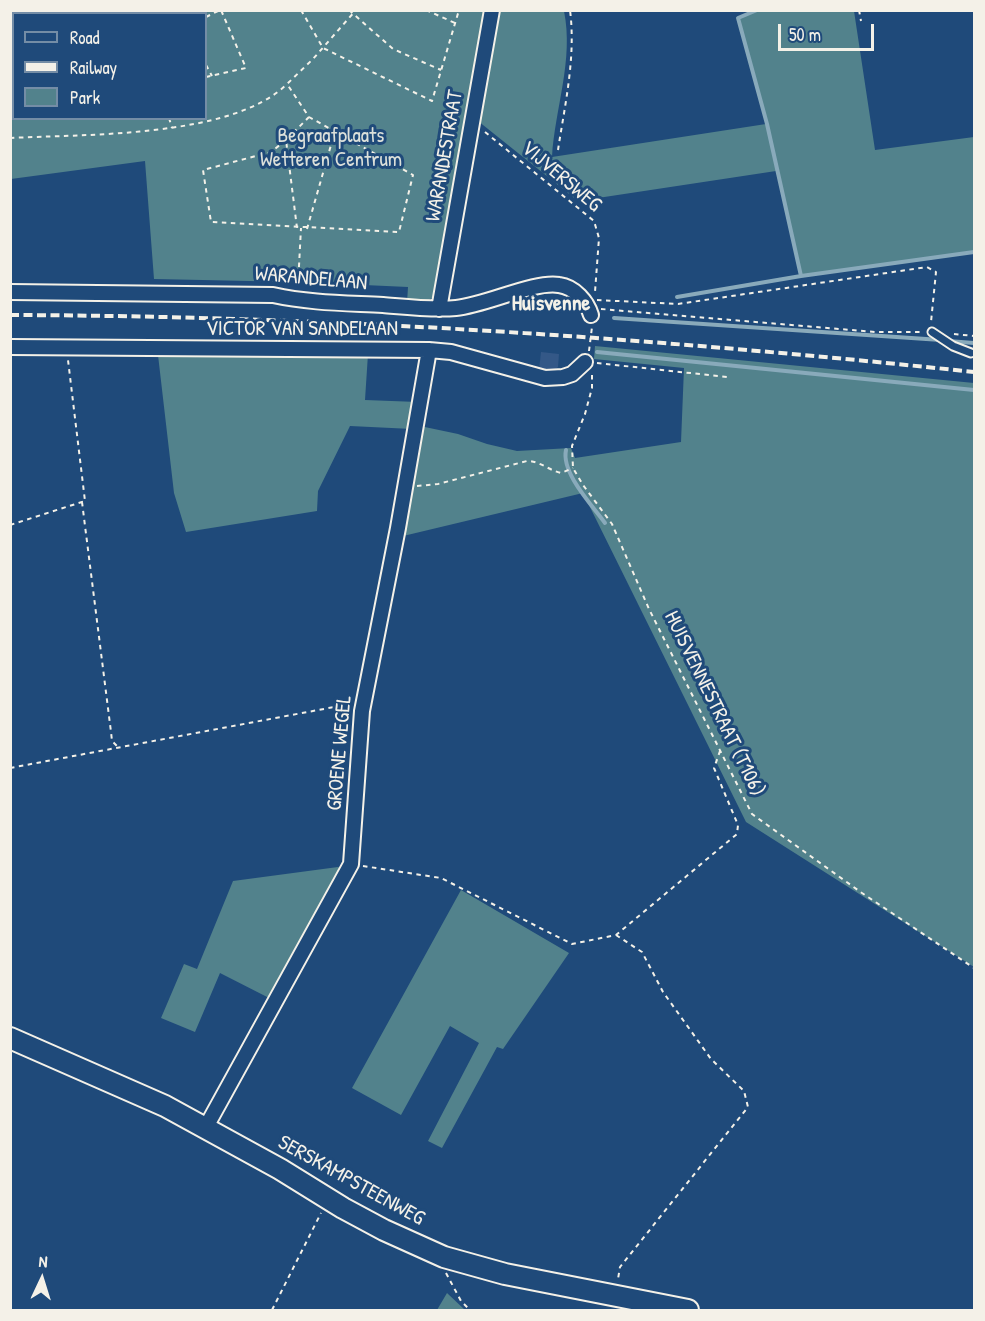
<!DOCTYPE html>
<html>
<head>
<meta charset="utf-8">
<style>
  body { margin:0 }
  #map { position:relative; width:985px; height:1321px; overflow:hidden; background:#1f4a7a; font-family:"Patrick Hand",sans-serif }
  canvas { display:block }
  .frame { position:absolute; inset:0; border:12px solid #f4f1e8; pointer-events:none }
  .legend { position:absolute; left:12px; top:12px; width:195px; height:108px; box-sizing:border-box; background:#1f4a7a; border:2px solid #748da6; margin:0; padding:8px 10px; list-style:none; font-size:18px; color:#f4f1e8 }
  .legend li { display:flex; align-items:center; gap:12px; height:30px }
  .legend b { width:30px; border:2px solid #748da6 }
  .north { position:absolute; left:12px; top:1249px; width:60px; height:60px; -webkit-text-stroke:4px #1f4a7a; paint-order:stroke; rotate:4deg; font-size:16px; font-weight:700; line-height:24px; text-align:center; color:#f4f1e8 }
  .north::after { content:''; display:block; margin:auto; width:21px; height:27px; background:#f4f1e8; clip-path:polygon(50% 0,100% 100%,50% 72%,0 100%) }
  .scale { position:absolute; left:778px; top:24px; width:96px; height:27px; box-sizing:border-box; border:3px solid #f4f1e8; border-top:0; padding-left:8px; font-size:18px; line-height:21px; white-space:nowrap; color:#f4f1e8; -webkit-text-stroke:4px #1f4a7a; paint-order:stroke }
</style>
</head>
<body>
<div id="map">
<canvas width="985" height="1321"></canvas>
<div class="frame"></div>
<ul class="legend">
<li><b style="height:8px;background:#1f4a7a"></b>Road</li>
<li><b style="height:8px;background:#f4f1e8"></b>Railway</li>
<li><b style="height:16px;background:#52828c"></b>Park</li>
</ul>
<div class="north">N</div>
<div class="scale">50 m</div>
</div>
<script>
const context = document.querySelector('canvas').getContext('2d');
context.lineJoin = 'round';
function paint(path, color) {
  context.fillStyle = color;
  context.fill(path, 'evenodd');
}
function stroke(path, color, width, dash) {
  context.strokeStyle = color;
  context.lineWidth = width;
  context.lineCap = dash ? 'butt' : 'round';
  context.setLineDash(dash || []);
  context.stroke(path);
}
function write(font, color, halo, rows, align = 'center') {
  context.font = font + ' "Patrick Hand",sans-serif';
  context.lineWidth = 6;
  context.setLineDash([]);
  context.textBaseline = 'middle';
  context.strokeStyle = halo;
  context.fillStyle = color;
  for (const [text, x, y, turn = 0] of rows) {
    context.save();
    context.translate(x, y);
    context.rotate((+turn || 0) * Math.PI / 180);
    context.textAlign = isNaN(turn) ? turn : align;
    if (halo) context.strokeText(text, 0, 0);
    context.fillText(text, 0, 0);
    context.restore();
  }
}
const built = new Path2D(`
  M 541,352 L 559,354 L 558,367 L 552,372 L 539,370 Z`);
const green = new Path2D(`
  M 10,11 L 490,11 L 435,296 L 423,304 L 407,303 L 408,287 L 298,282 L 154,279 L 145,161 L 11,179 ZM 14,14 L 206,14 L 206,118 L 14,118 Z
  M 498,11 L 564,11 C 574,60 555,108 552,157 L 766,124 L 738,18 L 757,11 L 854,11 L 875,150 L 974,137 L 974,252 L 801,276 L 776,171 L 578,201 L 478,121 Z
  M 595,346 L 974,383 L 974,967 L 746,822 L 583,493 L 399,537 L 420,426 L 458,434 L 487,444 L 517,451 L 571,448 L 575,458 L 681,442 L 684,368 L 594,359 Z
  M 368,354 L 365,400 L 418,402 L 412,429 L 350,426 L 318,491 L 317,511 L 186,532 L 174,493 L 158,355 Z
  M 338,867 L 345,869 L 273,1000 L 220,973 L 195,1032 L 161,1018 L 184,964 L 197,969 L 233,881 Z
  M 461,890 L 569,953 L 503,1049 L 497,1047 L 442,1148 L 428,1141 L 479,1043 L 450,1026 L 401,1115 L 352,1088 Z
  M 447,1293 L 465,1310 L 437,1310 Z`);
const stream = new Path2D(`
  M 757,10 L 738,18 L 767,124 L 801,276 L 974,252
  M 677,297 L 801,276
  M 614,318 L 941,340
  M 948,341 L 974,343
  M 597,352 L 974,390
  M 566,450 C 561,473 592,505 605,523`);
const path = new Path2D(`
  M 75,10 L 75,14
  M 113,10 L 113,14
  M 173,10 L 175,14
  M 301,10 L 323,48 L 432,101 L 459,10
  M 349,10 L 393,49 L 441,70
  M 426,10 L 455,23
  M 859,10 L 861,21
  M 206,17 L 218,11
  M 206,65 L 212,76
  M 206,77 L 246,68 L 221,10
  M 169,118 L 172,128
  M 485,132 L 594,221 L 599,238 L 595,292
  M 10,138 C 86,134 232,138 287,84
  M 286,140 L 271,152 L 203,170 L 211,222 L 399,232 L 413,175 L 309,117
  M 558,150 C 565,104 576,57 570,10
  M 297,228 L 286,140 L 309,117 L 287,84 L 313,59 L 356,10
  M 307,229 L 335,131
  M 298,285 L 301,228
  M 597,300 L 678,304 L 927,267 L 936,272 L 931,322
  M 601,309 L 875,332 L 922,332
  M 954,334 L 974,336
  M 589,351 L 592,327
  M 597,363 L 727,377
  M 592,375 L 592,388 L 585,414 L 572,446 L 573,468 L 583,485 L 612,524 L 649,609 L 752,814 L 862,893 L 974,968
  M 417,486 L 438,484 L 527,461 C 540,461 548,470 561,473 L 573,468
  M 82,502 L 111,732 L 112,741 L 119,748
  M 10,525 L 85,501 L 68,360
  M 10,768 L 350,704
  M 363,866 L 441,878 L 572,944 L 616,935 L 737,834 L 738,825 L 714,768 L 720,751
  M 616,935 L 642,952 L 663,992 L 711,1059 L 744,1091 L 748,1107 L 620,1267 L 618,1279
  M 446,1273 L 461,1301 L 470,1310
  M 272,1310 L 321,1213`);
const lane = new Path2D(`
  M 932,332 L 953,346 L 971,353`);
const street = new Path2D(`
  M 10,292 L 273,295 C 309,303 346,303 383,305 C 407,307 432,310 456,308 C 487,305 533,281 559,285 C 575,287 587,302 591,315
  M 439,309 L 492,10
  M 10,347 L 429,350 L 451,352 L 545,378 L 563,377 L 572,374 L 585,362
  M 206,1127 L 351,864 L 362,711 L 398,528 L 429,350`);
const secondary = new Path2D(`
  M 10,1038 L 165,1106 L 280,1169 L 343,1208 L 384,1230 L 444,1257 L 505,1274 L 688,1310`);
const rail = new Path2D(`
  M 10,315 C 332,316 655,338 974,372`);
const parkNames = [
  ["Begraafplaats",331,136],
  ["Wetteren Centrum",331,160]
];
const streetNames = [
  ["WARANDESTRAAT",445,156,-80],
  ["VIJVERSWEG",561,177,40],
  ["WARANDELAAN",311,279,5],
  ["VICTOR VAN SANDELAAN",302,329],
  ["HUISVENNESTRAAT (T106)",714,704,64],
  ["GROENE WEGEL",340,753,-85],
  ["SERSKAMPSTEENWEG",351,1181,29]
];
const neighbourhoodNames = [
  ["Huisvenne",551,304]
];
paint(built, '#345887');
paint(green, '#52828c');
stroke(stream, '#89aabb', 4);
stroke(lane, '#f4f1e8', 11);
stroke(street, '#f4f1e8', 18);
stroke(secondary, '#f4f1e8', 24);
stroke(path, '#f4f1e8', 2, [4.5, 4.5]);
stroke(lane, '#1f4a7a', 7);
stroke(street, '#1f4a7a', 14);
stroke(secondary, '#1f4a7a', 20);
stroke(rail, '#f4f1e8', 4, [9, 4.5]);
write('21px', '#dce0da', '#1f4a7a', parkNames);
write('21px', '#f4f1e8', '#1f4a7a', streetNames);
write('bold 22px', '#f4f1e8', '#1f4a7a', neighbourhoodNames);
</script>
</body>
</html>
